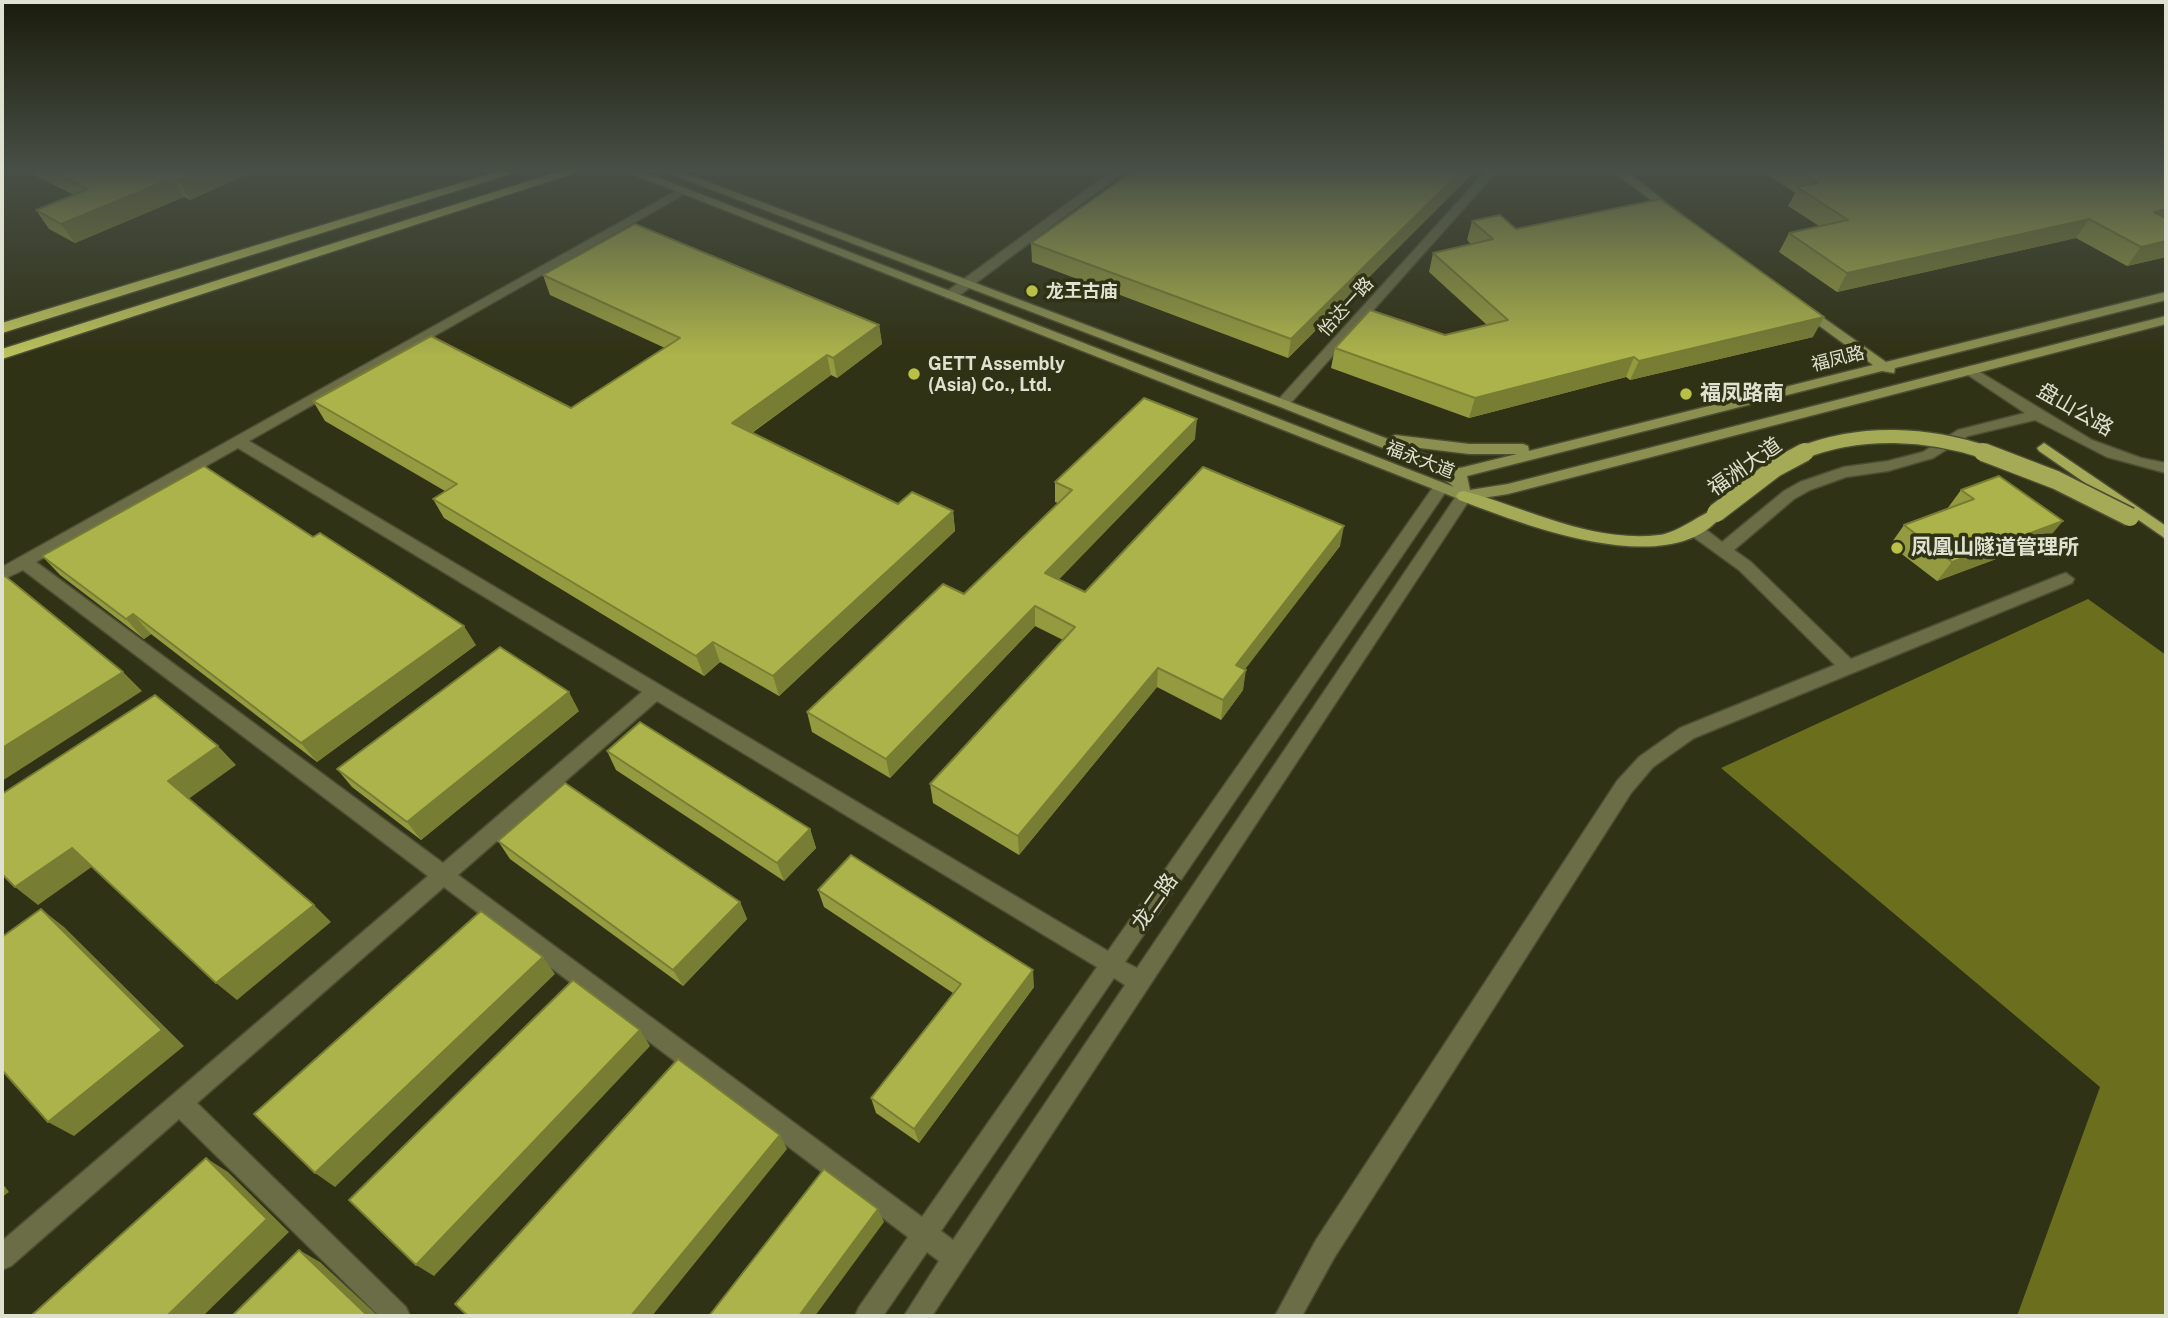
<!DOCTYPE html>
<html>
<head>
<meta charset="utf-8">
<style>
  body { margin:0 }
  #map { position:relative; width:2168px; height:1318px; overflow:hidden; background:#303215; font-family:"Public Sans",sans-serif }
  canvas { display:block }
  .frame { position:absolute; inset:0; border:4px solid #e0e2d1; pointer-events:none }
</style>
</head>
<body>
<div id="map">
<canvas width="2168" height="1318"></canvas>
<div class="frame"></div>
</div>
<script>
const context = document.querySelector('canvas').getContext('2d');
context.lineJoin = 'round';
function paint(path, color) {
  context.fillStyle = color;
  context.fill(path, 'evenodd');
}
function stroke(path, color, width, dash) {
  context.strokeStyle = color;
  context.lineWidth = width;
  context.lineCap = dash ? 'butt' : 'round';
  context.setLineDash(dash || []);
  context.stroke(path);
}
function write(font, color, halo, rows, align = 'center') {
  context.font = font + ' "Public Sans","Noto Sans SC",sans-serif';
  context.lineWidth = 7;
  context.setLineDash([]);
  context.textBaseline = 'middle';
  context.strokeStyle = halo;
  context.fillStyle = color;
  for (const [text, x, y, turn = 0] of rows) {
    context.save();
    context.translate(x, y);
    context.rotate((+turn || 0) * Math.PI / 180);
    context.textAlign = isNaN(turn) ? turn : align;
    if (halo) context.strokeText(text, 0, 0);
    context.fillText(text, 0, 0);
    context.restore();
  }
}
const forest = new Path2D(`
  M 2088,599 L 2166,655 L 2166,1316 L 2017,1316 L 2100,1087 L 1721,768 Z`);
const street = new Path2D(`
  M 1112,171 L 1125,171 L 956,298 L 946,298 L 946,292 Z
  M 1486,171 L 1497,171 L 1288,406 L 1278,406 L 1278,400 Z
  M 678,190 L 688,192 L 249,441 L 1108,951 L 1436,483 L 1441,482 L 1449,487 L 1125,962 L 1137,968 L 1459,492 L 1464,491 L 1472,496 L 932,1316 L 904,1316 L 939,1261 L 927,1252 L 883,1316 L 855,1316 L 859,1307 L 908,1237 L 444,887 L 197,1103 L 406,1307 L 410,1316 L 379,1316 L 179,1119 L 11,1266 L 2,1270 L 2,1241 L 428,876 L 23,570 L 2,580 L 2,567 ZM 238,448 L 642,692 L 443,863 L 36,562 ZM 657,701 L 1097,967 L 922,1217 L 458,875 ZM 1114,978 L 1125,985 L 953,1240 L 941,1231 Z
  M 1970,366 L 2092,440 L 2141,458 L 2166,463 L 2166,473 L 2107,457 L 2035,420 L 1968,436 L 1933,458 L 1888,471 L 1846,477 L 1810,490 L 1794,499 L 1734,550 L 1751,562 L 1851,659 L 2060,575 L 2066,573 L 2074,579 L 2072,583 L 1694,738 L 1653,767 L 1631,793 L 1334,1258 L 1302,1316 L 1275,1316 L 1316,1240 L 1617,781 L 1639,757 L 1680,728 L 1835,665 L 1739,570 L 1688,533 L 1686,529 L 1688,525 L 1700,525 L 1722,542 L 1784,491 L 1800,482 L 1844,467 L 1888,461 L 1923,452 L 1958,430 L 2025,413 L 1965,373 L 1963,370 Z`);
const secondary = new Path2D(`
  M 625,171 L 641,171 L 1454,487 L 1444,479 L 1448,474 L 1278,406 L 663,171 L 679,171 L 1388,439 L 1395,435 L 1469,444 L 1523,444 L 1528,446 L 1529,451 L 1873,365 L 1799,311 L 1799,305 L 1804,304 L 1886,362 L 2166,292 L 2166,300 L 1895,368 L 1894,373 L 1882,371 L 1467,476 L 1470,490 L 1508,484 L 2166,316 L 2166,324 L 1508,494 L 1464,501 ZM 1404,446 L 1469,454 L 1517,454 L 1460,468 Z
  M 1613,171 L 1626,171 L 1680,213 L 1670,215 Z`);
const primary = new Path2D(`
  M 2044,443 L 2166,526 L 2166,539 L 2039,451 L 2037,448 Z
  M 1464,491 C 1527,508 1591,543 1659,535 C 1681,533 1709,506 1722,509 L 1724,513 C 1672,584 1523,524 1459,500 L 1456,496 L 1459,492 Z`);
const highway = new Path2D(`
  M 499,171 L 520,171 L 2,333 L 2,323 Z
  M 560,171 L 581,171 L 2,359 L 2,349 Z`);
const primaryBridgeFar1 = new Path2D(`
  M 1801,453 C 1861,429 1928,433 1988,453`);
const primaryBridge = new Path2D(`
  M 1983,452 L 2056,480 L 2130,517
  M 1716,513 L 1775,468 L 1805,452`);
const wall = new Path2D(`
  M 26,171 L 254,171 L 190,200 L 184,197 L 75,243 L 49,229 L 36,210 L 74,195 Z
  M 1133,171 L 1475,171 L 1288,358 L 1032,262 L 1031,243 Z
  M 1762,171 L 2166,171 L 2166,257 L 2127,266 L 2076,238 L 1837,292 L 1779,252 L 1789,233 L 1819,226 L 1788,206 L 1795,193 Z
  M 1472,221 L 1516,229 L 1813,337 L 1630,380 L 1626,377 L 1469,418 L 1331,368 L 1335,348 L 1445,335 L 1487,325 L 1429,272 L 1433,253 L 1471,244 L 1467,240 Z
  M 543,275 L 879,325 L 882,344 L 837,378 L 831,375 L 752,433 L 898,504 L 953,511 L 955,531 L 779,696 L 720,662 L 704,676 L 444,518 L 433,499 L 445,491 L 325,421 L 313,401 L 571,408 L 665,348 L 550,295 Z
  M 1195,439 L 1058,579 L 1085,592 L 1340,546 L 1244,669 L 1243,690 L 1221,720 L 1157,687 L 1019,855 L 933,803 L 930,784 L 1063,640 L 1035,626 L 890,778 L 812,732 L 807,712 L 964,594 L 1058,503 L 1055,502 L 1055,482 Z
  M 1961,490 L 2047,540 L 1937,581 L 1890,545 L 1904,525 L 1947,509 Z
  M 42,556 L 476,645 L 317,762 L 151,634 L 144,639 L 60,575 Z
  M 579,711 L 421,840 L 352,787 L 337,769 Z
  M 607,751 L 810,829 L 816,848 L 784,881 L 616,770 Z
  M 498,841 L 740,902 L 747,919 L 683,986 L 510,859 Z
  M 818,890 L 1034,987 L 919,1143 L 876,1113 L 871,1098 L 953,993 L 824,907 Z`);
const shadedWall = new Path2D(`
  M 202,171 L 254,171 L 190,200 L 179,181 Z
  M 1461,171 L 1475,171 L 1288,358 L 1291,339 Z
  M 173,178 L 184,197 L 75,243 L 61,224 Z
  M 2166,209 L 2166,225 L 2154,212 Z
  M 2089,219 L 2076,238 L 1837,292 L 1847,273 Z
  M 2166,241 L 2166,257 L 2127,266 L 2141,247 Z
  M 1824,317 L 1813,337 L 1630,380 L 1639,361 Z
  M 879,325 L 882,344 L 837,378 L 833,358 Z
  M 827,355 L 831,375 L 737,443 L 732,423 Z
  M 1634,357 L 1626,377 L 1469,418 L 1475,398 Z
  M 1197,419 L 1195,439 L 1046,593 L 1045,573 Z
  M 953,511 L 955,531 L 779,696 L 773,676 Z
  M 2063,521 L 2047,540 L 1937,581 L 1952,562 Z
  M 1344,526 L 1340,546 L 1233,685 L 1236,665 Z
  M 1035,606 L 1035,626 L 890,778 L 886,759 Z
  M 133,614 L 151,634 L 144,639 L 126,619 Z
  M 464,626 L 476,645 L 317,762 L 301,743 Z
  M 713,642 L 720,662 L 704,676 L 696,656 Z
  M 1158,668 L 1157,687 L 1019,855 L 1018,836 Z
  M 1246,670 L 1243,690 L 1221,720 L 1223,700 Z
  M 123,672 L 142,691 L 2,781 L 2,748 Z
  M 569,692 L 579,711 L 421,840 L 407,822 Z
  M 218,746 L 236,765 L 187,800 L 168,781 Z
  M 810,829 L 816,848 L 784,881 L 777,863 Z
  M 72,848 L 93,866 L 38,905 L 15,887 Z
  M 740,902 L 747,919 L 683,986 L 673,970 Z
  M 314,905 L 331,922 L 237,1000 L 216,983 Z
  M 41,909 L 64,927 L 184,1046 L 74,1136 L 48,1122 Z
  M 543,957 L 555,974 L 335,1187 L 315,1173 Z
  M 1033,970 L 1034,987 L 919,1143 L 914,1129 Z
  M 640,1030 L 650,1046 L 434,1276 L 416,1265 Z
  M 780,1135 L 787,1149 L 652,1316 L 631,1316 Z
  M 206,1158 L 228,1172 L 289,1232 L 203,1316 L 167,1316 Z
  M 2,1183 L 9,1192 L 2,1197 Z
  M 878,1209 L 884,1222 L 815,1316 L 799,1316 Z
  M 299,1250 L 320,1262 L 378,1316 L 368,1316 Z`);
const building = new Path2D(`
  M 51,171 L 202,171 L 179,181 L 173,178 L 61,224 L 36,210 L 88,189 Z
  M 1133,171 L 1461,171 L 1291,339 L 1031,243 Z
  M 1799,171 L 2166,171 L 2166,209 L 2154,212 L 2166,218 L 2166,241 L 2141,247 L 2089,219 L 1847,273 L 1789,233 L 1848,220 L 1797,187 L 1818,183 Z
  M 1660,199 L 1824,317 L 1639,361 L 1634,357 L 1475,398 L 1335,348 L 1370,310 L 1445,335 L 1508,320 L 1433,253 L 1493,239 L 1472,221 L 1500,215 L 1516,229 Z
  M 635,224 L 879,325 L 833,358 L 827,355 L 732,423 L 898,504 L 912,492 L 953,511 L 773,676 L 713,642 L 696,656 L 433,499 L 457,484 L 313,401 L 431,336 L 571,408 L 680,338 L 543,275 Z
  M 1144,398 L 1197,419 L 1045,573 L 1085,592 L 1203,467 L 1344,526 L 1236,665 L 1246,670 L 1223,700 L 1158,668 L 1018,836 L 930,784 L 1075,627 L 1035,606 L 886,759 L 807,712 L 943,584 L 964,594 L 1072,490 L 1055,482 Z
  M 204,466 L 313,537 L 320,533 L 464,626 L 301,743 L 133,614 L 126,619 L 42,556 Z
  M 1999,476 L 2063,521 L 1952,562 L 1904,525 L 1974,499 L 1961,490 Z
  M 5,576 L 123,672 L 2,748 L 2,577 Z
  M 500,647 L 569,692 L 407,822 L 337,769 Z
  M 155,695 L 218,746 L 168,781 L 314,905 L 216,983 L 72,848 L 15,887 L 2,874 L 2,794 Z
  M 640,722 L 810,829 L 777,863 L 607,751 Z
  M 565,783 L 740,902 L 673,970 L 498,841 Z
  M 851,855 L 1033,970 L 914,1129 L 871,1098 L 961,984 L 818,890 Z
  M 41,909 L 162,1030 L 48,1122 L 2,1070 L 2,937 Z
  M 481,911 L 543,957 L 315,1173 L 254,1114 Z
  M 573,980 L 640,1030 L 416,1265 L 349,1200 Z
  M 678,1059 L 780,1135 L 631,1316 L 468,1316 L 455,1304 Z
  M 206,1158 L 267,1219 L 167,1316 L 31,1316 Z
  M 824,1169 L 878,1209 L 799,1316 L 709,1316 Z
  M 299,1250 L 368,1316 L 232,1316 Z`);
const markers = [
  [1032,291,7,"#b9c046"],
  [914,374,7,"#b9c046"],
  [1686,394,7,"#b9c046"],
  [1897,548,7,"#b9c046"]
];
const farPoinames = [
  ["龙王古庙",1046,291],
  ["GETT Assembly",928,364],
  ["(Asia) Co., Ltd.",928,385]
];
const farStreetnames = [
  ["怡达一路",1346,307,-48],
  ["福凤路",1838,359,-14],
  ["福永大道",1420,460,21]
];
const poiNames = [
  ["福凤路南",1700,394],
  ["凤凰山隧道管理所",1911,548]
];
const streetNames = [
  ["盘山公路",2075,410,30],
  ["福洲大道",1745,467,-35],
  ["龙二路",1155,902,-55]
];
paint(forest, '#6a6e1d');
stroke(street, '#4c4e33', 3);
stroke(secondary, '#4c4e33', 3);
stroke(primary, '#4c4e33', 3);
stroke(highway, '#4c4e33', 3);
paint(street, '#6a6d46');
paint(secondary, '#8b9050');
paint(primary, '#a4aa56');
paint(highway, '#bbc25b');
stroke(primaryBridgeFar1, '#4c4e33', 16, []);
stroke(primaryBridge, '#4c4e33', 21, []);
stroke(primaryBridgeFar1, '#a4aa56', 13);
stroke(primaryBridge, '#a4aa56', 18);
paint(wall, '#949a40');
paint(shadedWall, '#787d34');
paint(building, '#acb34b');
stroke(building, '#787d34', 2);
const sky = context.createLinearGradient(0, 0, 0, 356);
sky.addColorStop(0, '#1a1c0c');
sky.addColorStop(0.48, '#484f46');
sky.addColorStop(1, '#484f4600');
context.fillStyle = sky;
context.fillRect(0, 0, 2168, 356);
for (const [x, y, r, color] of markers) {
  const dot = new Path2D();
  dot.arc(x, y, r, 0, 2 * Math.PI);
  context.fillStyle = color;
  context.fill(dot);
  stroke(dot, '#303215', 2.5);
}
write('bold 18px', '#e0e2d1', '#303215', farPoinames, 'left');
write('18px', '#e0e2d1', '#303215', farStreetnames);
write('bold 21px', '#e0e2d1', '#303215', poiNames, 'left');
write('21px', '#e0e2d1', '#303215', streetNames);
</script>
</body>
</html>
